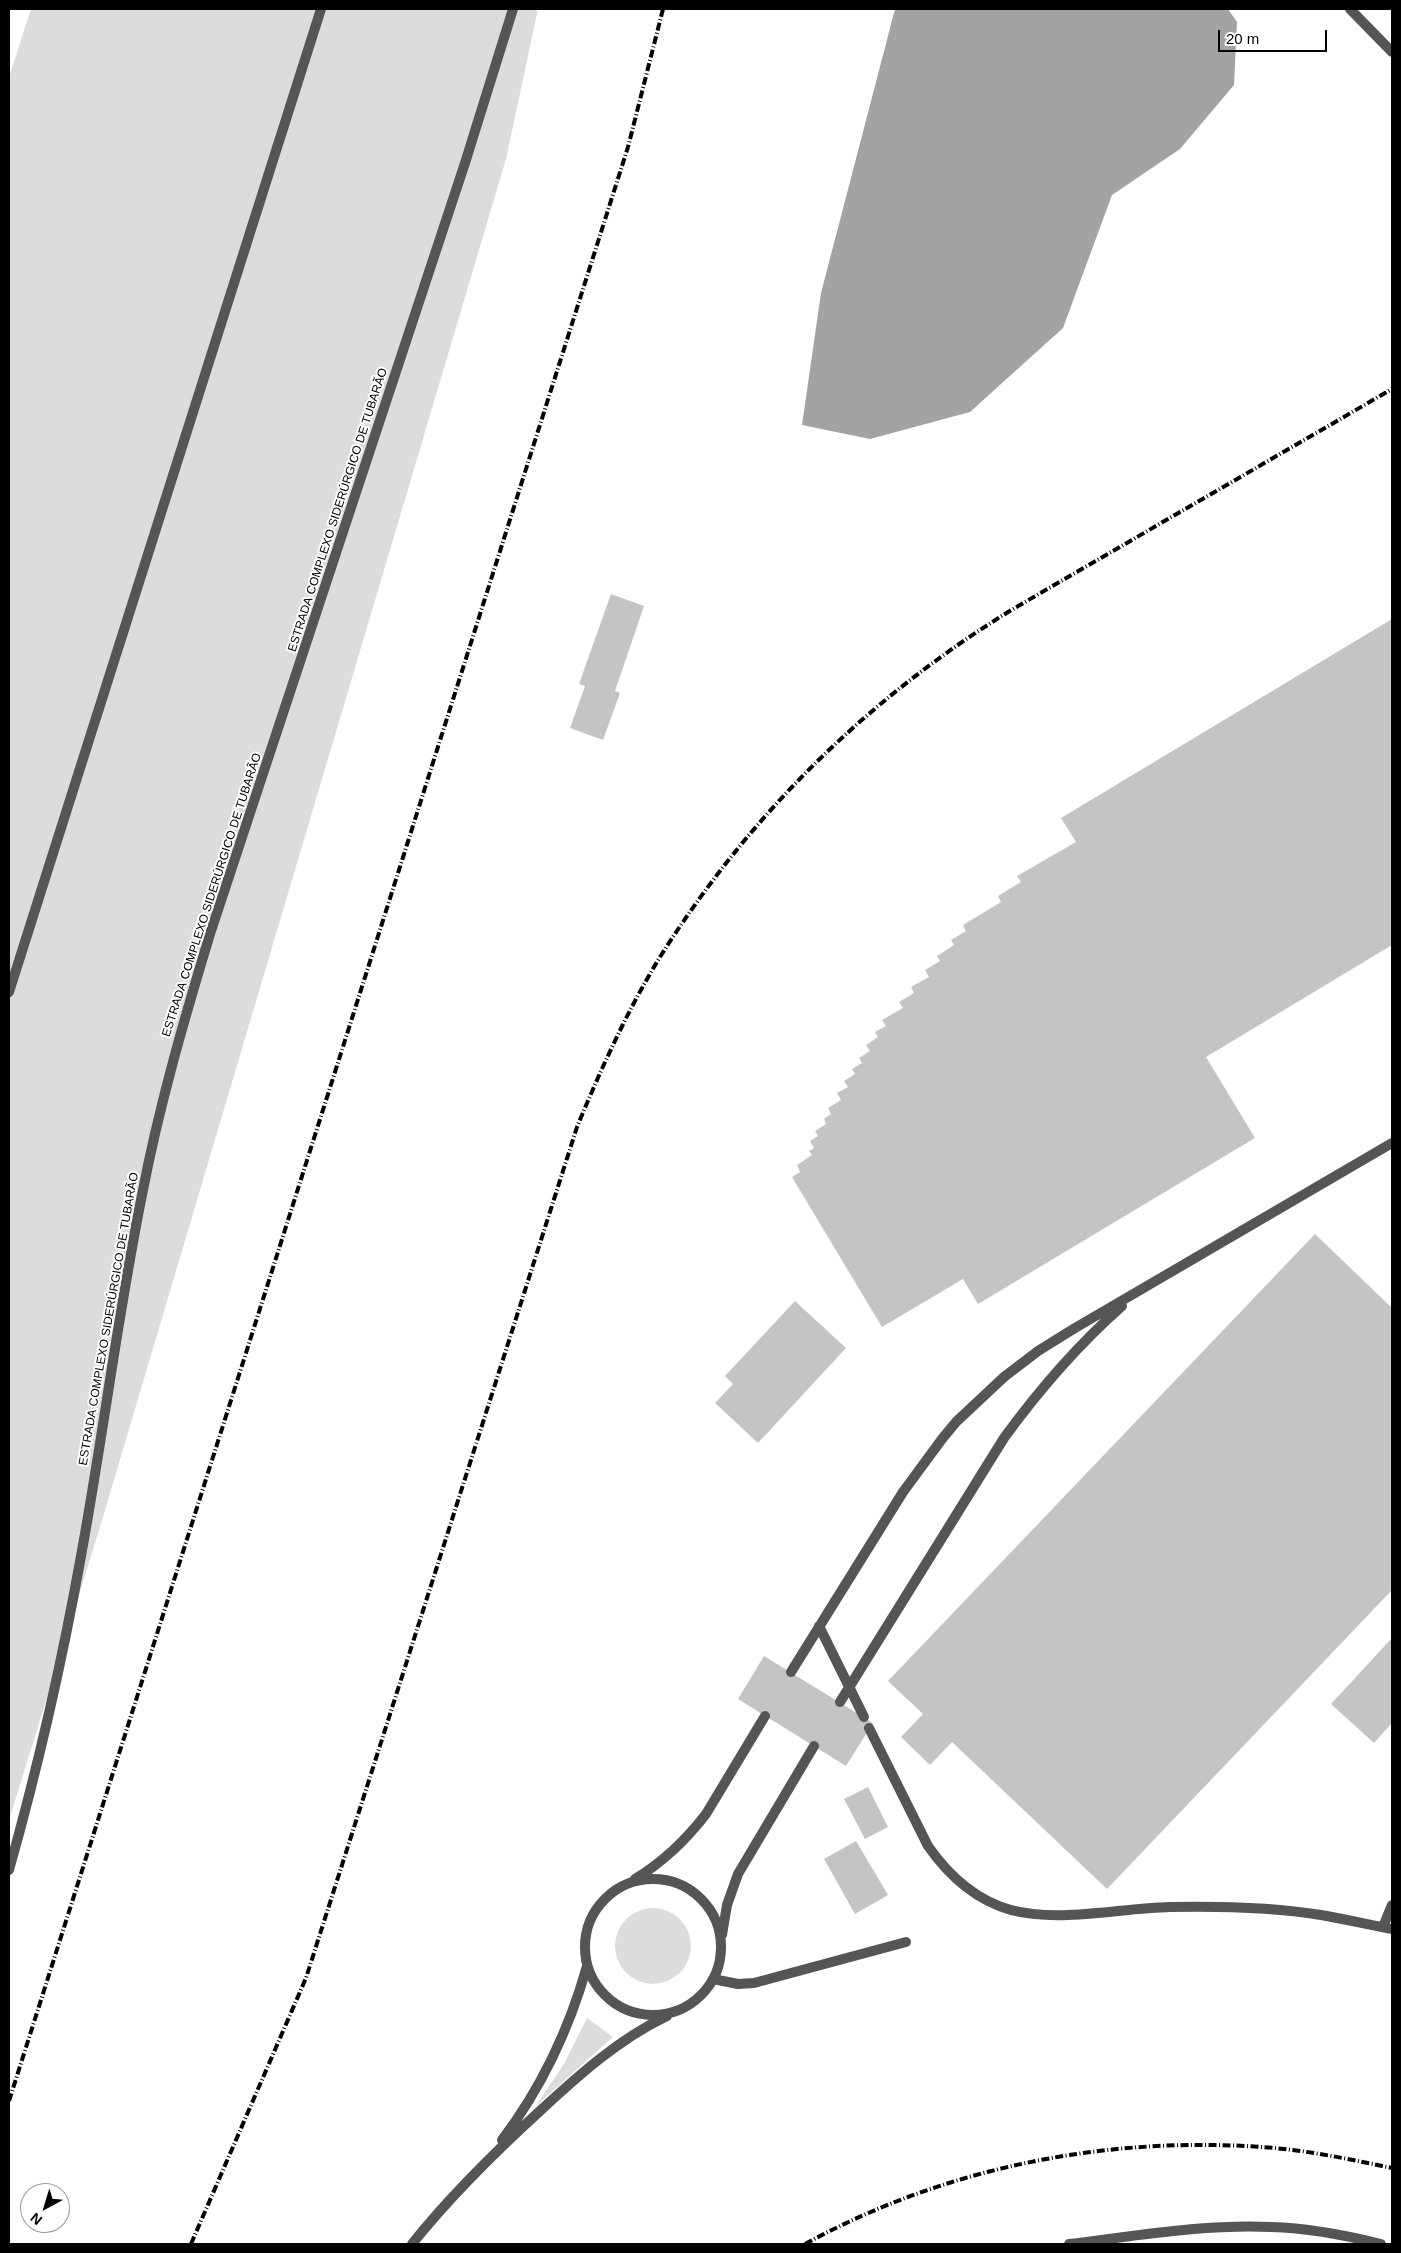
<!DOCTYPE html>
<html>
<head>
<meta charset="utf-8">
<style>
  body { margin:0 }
  #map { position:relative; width:1401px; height:2253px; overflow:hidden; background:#fff; font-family:Arial,sans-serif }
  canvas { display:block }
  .frame { position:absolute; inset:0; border:10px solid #000; pointer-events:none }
  .north { position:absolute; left:20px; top:2183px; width:50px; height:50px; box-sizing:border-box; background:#fff; border:1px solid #999; border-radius:50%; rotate:219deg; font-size:14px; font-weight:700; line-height:20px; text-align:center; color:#000 }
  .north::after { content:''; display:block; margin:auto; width:18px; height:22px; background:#000; clip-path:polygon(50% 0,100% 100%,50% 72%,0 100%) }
  .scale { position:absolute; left:1218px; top:30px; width:109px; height:22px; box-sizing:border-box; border:2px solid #000; border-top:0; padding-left:6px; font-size:15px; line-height:18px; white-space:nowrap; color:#000; -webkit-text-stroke:4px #fff; paint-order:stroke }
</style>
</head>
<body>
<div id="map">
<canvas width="1401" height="2253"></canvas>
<div class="frame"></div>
<div class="north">N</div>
<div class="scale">20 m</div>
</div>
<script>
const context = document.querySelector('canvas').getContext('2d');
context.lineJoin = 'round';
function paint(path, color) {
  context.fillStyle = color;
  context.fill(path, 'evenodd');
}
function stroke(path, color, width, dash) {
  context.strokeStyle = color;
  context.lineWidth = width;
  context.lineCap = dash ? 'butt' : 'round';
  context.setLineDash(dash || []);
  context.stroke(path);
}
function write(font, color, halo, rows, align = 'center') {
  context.font = font + ' Arial,sans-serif';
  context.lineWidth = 4;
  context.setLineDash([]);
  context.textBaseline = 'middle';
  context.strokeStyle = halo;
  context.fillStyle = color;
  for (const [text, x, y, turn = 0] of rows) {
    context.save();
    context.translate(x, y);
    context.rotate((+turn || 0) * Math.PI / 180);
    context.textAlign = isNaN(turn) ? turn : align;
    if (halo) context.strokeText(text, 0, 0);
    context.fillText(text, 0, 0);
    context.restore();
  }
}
const green = new Path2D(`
  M 31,9 L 538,9 L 506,159 L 100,1527 L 9,1820 L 9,77 Z
  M615 1946a38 38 0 1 1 76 0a38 38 0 1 1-76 0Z
  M 587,2018 L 613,2037 L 536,2106 L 565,2062 Z`);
const water = new Path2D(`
  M 895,9 L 1228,9 L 1237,22 L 1234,85 L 1180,149 L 1112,195 L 1063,328 L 970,412 L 870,439 L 802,425 L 821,293 Z`);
const building = new Path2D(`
  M 611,594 L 644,606 L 615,691 L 620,693 L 603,740 L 570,728 L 585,686 L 579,684 Z
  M 1392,619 L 1392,945 L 1206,1057 L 1255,1138 L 978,1304 L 963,1279 L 882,1327 L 792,1177 L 800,1172 L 797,1165 L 812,1155 L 809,1151 L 814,1148 L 810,1141 L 818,1136 L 815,1131 L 826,1124 L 824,1119 L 831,1114 L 828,1108 L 841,1100 L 837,1093 L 848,1087 L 844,1081 L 855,1074 L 852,1069 L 862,1063 L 859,1058 L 870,1051 L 866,1045 L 878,1037 L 875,1032 L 886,1026 L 882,1020 L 903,1008 L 899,1002 L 914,993 L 911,987 L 929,977 L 925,970 L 940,961 L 937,956 L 954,945 L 951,940 L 966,931 L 963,925 L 1001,902 L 998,896 L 1021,882 L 1017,876 L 1076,842 L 1061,818 Z
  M 1315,1234 L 1392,1308 L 1392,1590 L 1107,1889 L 952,1742 L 930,1765 L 901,1737 L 923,1714 L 888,1681 Z
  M 795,1301 L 846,1348 L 758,1443 L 715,1403 L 733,1384 L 725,1376 Z
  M 1392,1638 L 1392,1723 L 1374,1743 L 1331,1704 Z
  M 764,1656 L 873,1723 L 846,1766 L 738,1699 Z
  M 868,1787 L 888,1827 L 865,1839 L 844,1799 Z
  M 856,1841 L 888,1895 L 855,1914 L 824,1859 Z`);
const lane = new Path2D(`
  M 1350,9 L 1392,52
  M 9,992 L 321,9
  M 819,1626 L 864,1717
  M 791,1672 L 903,1492 L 942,1439 L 956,1422 L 1004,1377 L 1038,1351 L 1075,1328 L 1392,1143
  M 840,1702 L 1004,1438 C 1039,1390 1078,1345 1122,1306
  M 869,1728 L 928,1846 C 949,1876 975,1900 1011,1910 C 1060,1923 1119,1908 1170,1907 C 1220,1906 1272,1907 1321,1915 C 1345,1919 1369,1925 1392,1929
  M 9,1870 C 38,1767 62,1662 81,1556 C 103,1436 118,1314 142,1195 C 159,1106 184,1020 210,934 L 465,163 L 513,9
  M585 1947a68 68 0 1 1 136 0a68 68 0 1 1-136 0Z
  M 635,1879 C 663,1862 686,1840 706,1814 L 765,1716
  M 1383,1927 L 1392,1905
  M 722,1935 L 727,1905 L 738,1874 L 814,1746
  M 713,1979 L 738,1984 L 754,1983 L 906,1942
  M 502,2140 C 542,2087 569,2030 587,1966
  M 412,2244 C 451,2195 495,2152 541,2110 C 580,2074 619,2039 667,2016
  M 1069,2244 C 1136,2236 1203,2224 1271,2227 C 1308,2228 1345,2235 1381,2244`);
const rail = new Path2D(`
  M 9,2101 L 628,147 L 663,9
  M 191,2244 L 306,1978 L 577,1127 C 601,1069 627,1011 660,957 C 750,814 869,697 1013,609 L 1392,389
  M 805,2244 C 944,2168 1104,2136 1262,2147 C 1306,2150 1349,2159 1392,2168`);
const streetNames = [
  ["ESTRADA COMPLEXO SIDERÚRGICO DE TUBARÃO",338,510,-72],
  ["ESTRADA COMPLEXO SIDERÚRGICO DE TUBARÃO",212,895,-72],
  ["ESTRADA COMPLEXO SIDERÚRGICO DE TUBARÃO",109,1319,-80]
];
paint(green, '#dcdcdc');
paint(water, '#a3a3a3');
paint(building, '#c4c4c4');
stroke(lane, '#555', 10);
stroke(rail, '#000', 4, [8, 2.5, 1, 2.5]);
write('12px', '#000', '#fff', streetNames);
</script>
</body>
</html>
